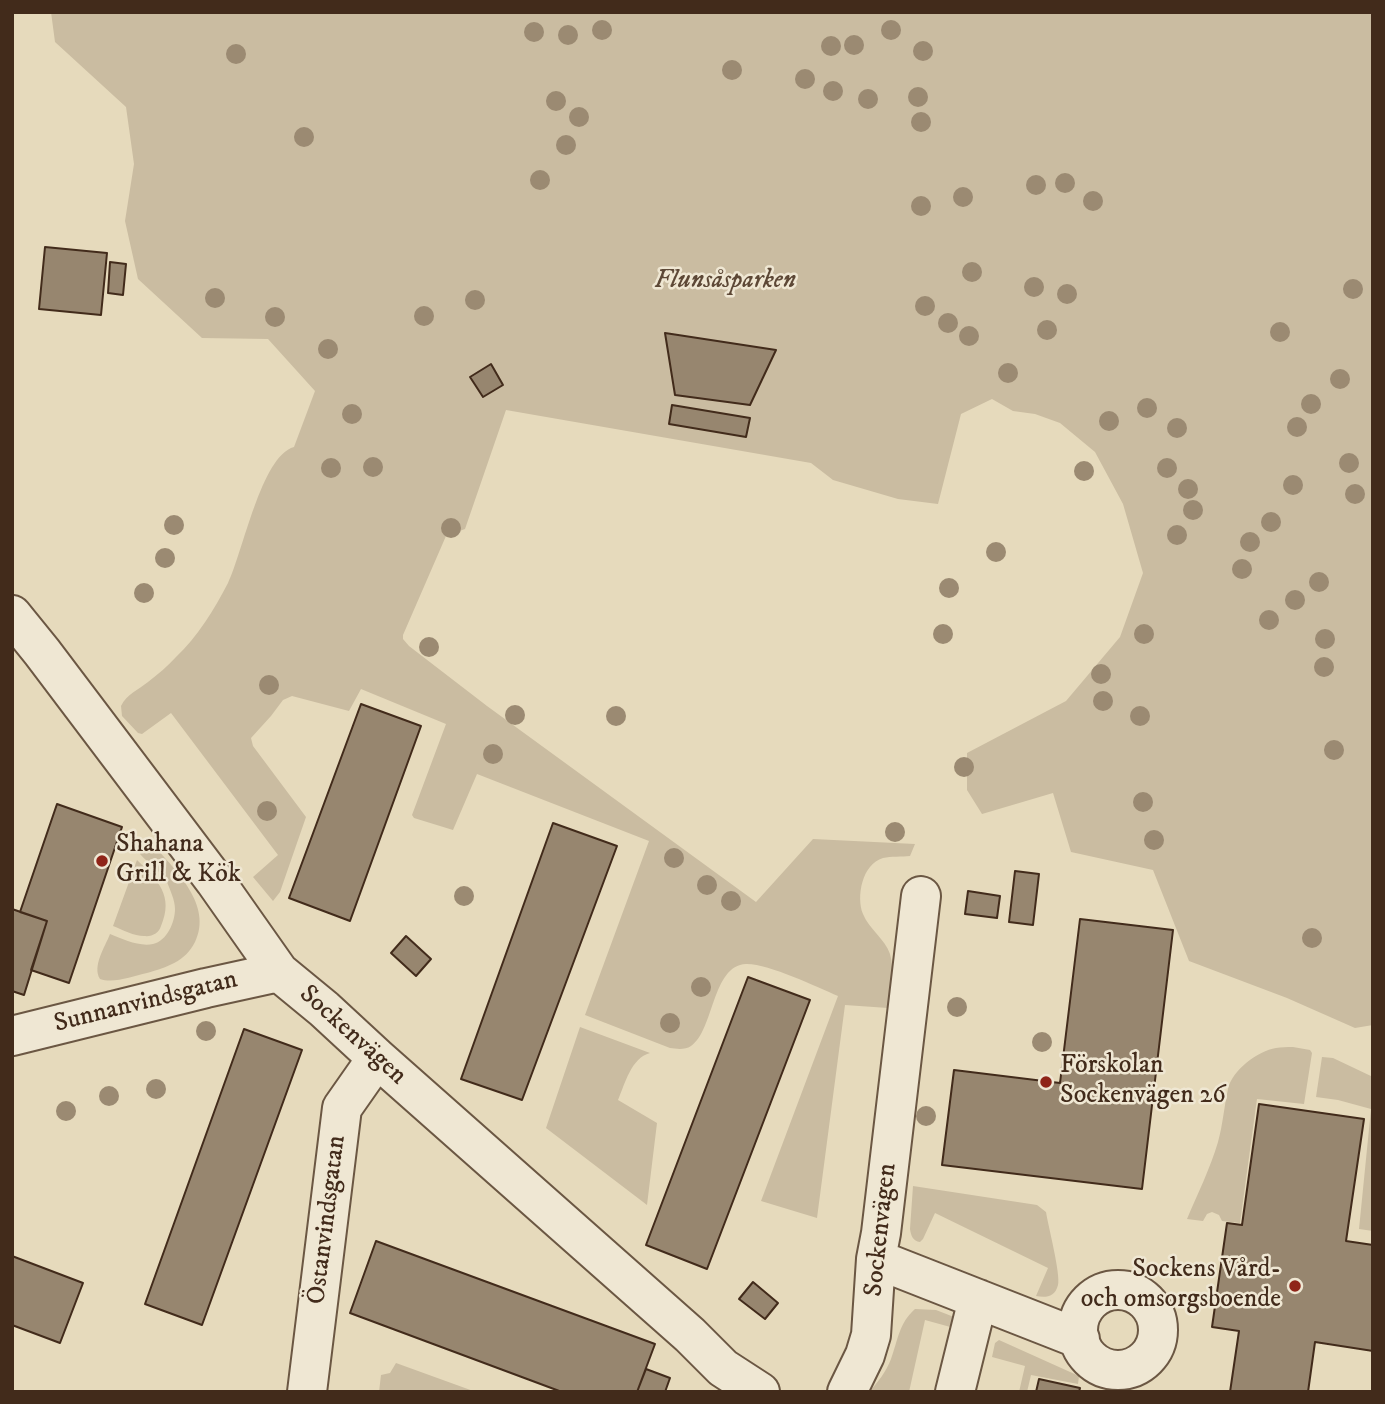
<!DOCTYPE html>
<html>
<head>
<meta charset="utf-8">
<style>
  body { margin:0 }
  #map { position:relative; width:1385px; height:1404px; overflow:hidden; background:#e6dabc; font-family:"IM FELL DW Pica",serif }
  canvas { display:block }
  .frame { position:absolute; inset:0; border:14px solid #422b1b; pointer-events:none }
</style>
</head>
<body>
<div id="map">
<canvas width="1385" height="1404"></canvas>
<div class="frame"></div>
</div>
<script>
const context = document.querySelector('canvas').getContext('2d');
context.lineJoin = 'round';
function paint(path, color) {
  context.fillStyle = color;
  context.fill(path, 'evenodd');
}
function stroke(path, color, width, dash) {
  context.strokeStyle = color;
  context.lineWidth = width;
  context.lineCap = dash ? 'butt' : 'round';
  context.setLineDash(dash || []);
  context.stroke(path);
}
function write(font, color, halo, rows, align = 'center') {
  context.font = font + ' "IM FELL DW Pica",serif';
  context.lineWidth = 5;
  context.setLineDash([]);
  context.textBaseline = 'middle';
  context.strokeStyle = halo;
  context.fillStyle = color;
  for (const [text, x, y, turn = 0] of rows) {
    context.save();
    context.translate(x, y);
    context.rotate((+turn || 0) * Math.PI / 180);
    context.textAlign = isNaN(turn) ? turn : align;
    if (halo) context.strokeText(text, 0, 0);
    context.fillText(text, 0, 0);
    context.restore();
  }
}
const green = new Path2D(`
  M 51,12 L 1373,12 L 1373,1025 L 1355,1028 L 1287,998 L 1189,961 L 1153,870 L 1071,852 L 1053,793 L 982,814 L 967,790 L 967,753 L 1066,701 L 1120,637 L 1143,573 L 1123,504 L 1095,452 L 1060,423 L 1035,414 L 1013,411 L 992,399 L 961,414 L 938,504 L 898,499 L 833,480 L 811,463 L 506,410 L 465,529 L 446,536 L 403,635 L 403,639 L 409,646 L 487,706 L 756,902 L 813,839 L 915,844 L 910,856 C 902,857 891,856 883,858 C 862,864 856,897 863,914 C 869,929 885,939 890,954 C 895,970 889,992 888,1008 L 845,1005 L 817,1218 L 761,1201 L 838,996 C 817,987 767,963 746,964 C 712,965 714,1031 691,1046 C 685,1050 677,1049 670,1048 L 585,1015 L 649,841 L 477,774 L 453,830 L 414,818 L 412,815 L 446,724 L 361,689 L 349,711 L 292,696 L 283,700 L 271,716 L 251,738 L 253,746 L 306,817 L 280,892 L 273,901 L 253,877 L 278,855 L 171,713 L 142,734 L 138,733 L 122,716 L 121,706 C 127,694 138,690 148,682 C 158,674 168,666 176,657 C 198,636 214,610 228,583 C 243,553 261,456 294,447 L 315,391 L 268,339 L 202,338 L 138,279 L 125,221 L 134,164 L 126,107 L 55,42 Z
  M 149,844 L 153,845 C 176,870 213,906 195,942 C 185,962 167,967 147,973 C 132,976 114,984 100,979 C 92,966 105,947 110,934 C 123,939 139,947 153,944 C 167,941 175,922 175,909 C 175,900 170,890 167,882 C 161,872 148,863 140,854 L 143,847 Z
  M 137,860 C 158,880 174,896 161,926 C 159,933 152,937 144,936 C 134,936 123,930 113,926 Z
  M 580,1027 L 650,1053 C 631,1058 625,1084 618,1100 L 657,1123 L 647,1205 L 546,1128 Z
  M 1293,1047 L 1310,1050 L 1312,1053 L 1304,1104 L 1257,1099 L 1240,1223 L 1222,1221 L 1219,1215 L 1212,1212 L 1207,1214 L 1203,1221 L 1187,1219 C 1198,1193 1210,1169 1218,1142 C 1223,1124 1224,1107 1228,1089 C 1232,1070 1258,1051 1276,1048 C 1281,1047 1287,1047 1293,1047 Z
  M 1322,1057 L 1333,1058 L 1373,1077 L 1373,1231 L 1359,1229 L 1371,1109 L 1338,1100 L 1316,1097 Z
  M 913,1186 L 1037,1205 L 1046,1212 C 1048,1225 1061,1275 1058,1285 C 1055,1297 1046,1298 1036,1296 L 1048,1268 L 935,1213 L 923,1239 L 920,1242 C 913,1241 911,1236 910,1229 Z
  M 915,1309 L 936,1310 L 954,1317 L 954,1328 L 925,1320 L 909,1392 L 869,1392 C 878,1382 886,1372 891,1359 C 898,1340 899,1323 915,1309 Z
  M 999,1340 L 1079,1376 L 1078,1384 L 1031,1375 L 1027,1392 L 1019,1392 L 1025,1366 L 992,1357 L 995,1343 Z
  M 396,1363 L 476,1392 L 379,1392 L 381,1375 L 390,1373 Z`);
const building = new Path2D(`
  M 45,247 L 107,253 L 101,315 L 39,309 Z
  M 110,262 L 126,264 L 123,295 L 108,293 Z
  M 665,333 L 776,350 L 750,405 L 675,395 Z
  M 491,364 L 503,385 L 483,397 L 470,377 Z
  M 672,405 L 750,418 L 746,437 L 669,424 Z
  M 361,704 L 421,726 L 350,921 L 289,898 Z
  M 57,804 L 122,827 L 69,983 L 31,970 L 47,921 L 20,912 Z
  M 553,823 L 617,846 L 522,1100 L 461,1079 Z
  M 1015,871 L 1039,874 L 1033,925 L 1009,922 Z
  M 968,891 L 1000,896 L 997,918 L 965,914 Z
  M 12,909 L 47,921 L 24,995 L 12,991 Z
  M 1080,919 L 1173,930 L 1142,1189 L 942,1165 L 954,1070 L 1060,1083 Z
  M 406,936 L 431,959 L 416,976 L 391,953 Z
  M 748,977 L 810,1000 L 707,1269 L 646,1245 Z
  M 244,1029 L 302,1050 L 202,1325 L 145,1304 Z
  M 1259,1104 L 1364,1119 L 1346,1241 L 1373,1245 L 1373,1351 L 1315,1342 L 1308,1392 L 1230,1392 L 1239,1331 L 1212,1327 L 1227,1223 L 1242,1225 Z
  M 376,1241 L 655,1344 L 637,1392 L 562,1392 L 350,1313 Z
  M 12,1256 L 83,1283 L 60,1343 L 12,1325 Z
  M 753,1282 L 778,1303 L 765,1319 L 739,1299 Z
  M 646,1369 L 670,1378 L 665,1392 L 637,1392 Z
  M 1039,1379 L 1080,1388 L 1079,1392 L 1036,1392 Z`);
const minor = new Path2D(`
  M 12,615 L 42,652 L 215,881 L 279,972 L 324,1009 L 377,1058 L 690,1335 L 723,1368 L 760,1392
  M 12,1036 L 206,988 L 279,972
  M 876,1259 L 1080,1339
  M1078 1330a40 40 0 1 1 80 0a40 40 0 1 1-80 0Z
  M 307,1392 L 342,1108 L 377,1058
  M 847,1392 L 865,1355 L 871,1335 L 876,1259 L 881,1233 L 921,896
  M 955,1392 L 978,1299`);
const trees = [
  [602,30],
  [891,30],
  [534,32],
  [568,35],
  [854,45],
  [831,46],
  [923,51],
  [236,54],
  [732,70],
  [805,79],
  [833,91],
  [918,97],
  [868,99],
  [556,101],
  [579,117],
  [921,122],
  [304,137],
  [566,145],
  [540,180],
  [1065,183],
  [1036,185],
  [963,197],
  [1093,201],
  [921,206],
  [972,272],
  [1034,287],
  [1353,289],
  [1067,294],
  [215,298],
  [475,300],
  [925,306],
  [424,316],
  [275,317],
  [948,323],
  [1047,330],
  [1280,332],
  [969,336],
  [328,349],
  [1008,373],
  [1340,379],
  [1311,404],
  [1147,408],
  [352,414],
  [1109,421],
  [1297,427],
  [1177,428],
  [1349,463],
  [373,467],
  [331,468],
  [1167,468],
  [1084,471],
  [1293,485],
  [1188,489],
  [1355,494],
  [1193,510],
  [1271,522],
  [174,525],
  [451,528],
  [1177,535],
  [1250,542],
  [996,552],
  [165,558],
  [1242,569],
  [1319,582],
  [949,588],
  [144,593],
  [1295,600],
  [1269,620],
  [943,634],
  [1144,634],
  [1325,639],
  [429,647],
  [1324,667],
  [1101,674],
  [269,685],
  [1103,701],
  [515,715],
  [616,716],
  [1140,716],
  [1334,750],
  [493,754],
  [964,767],
  [1143,802],
  [267,811],
  [895,832],
  [1154,840],
  [674,858],
  [707,885],
  [464,896],
  [731,901],
  [1312,938],
  [701,987],
  [957,1007],
  [670,1023],
  [206,1031],
  [1042,1042],
  [156,1089],
  [109,1096],
  [66,1111],
  [926,1116]
];
const markers = [
  [102,861,7,"#8f2418"],
  [1046,1082,7,"#8f2418"],
  [1295,1286,7,"#8f2418"]
];
const parkNames = [
  ["Flunsåsparken",725,282]
];
const poiNames = [
  ["Shahana",116,846],
  ["Grill & Kök",116,876],
  ["Förskolan",1060,1067],
  ["Sockenvägen 26",1060,1097],
  ["Sockens Vård-",1281,1271,"right"],
  ["och omsorgsboende",1281,1301,"right"]
];
const streetNames = [
  ["Sunnanvindsgatan",146,1003,-14],
  ["Sockenvägen",352,1036,42],
  ["Östanvindsgatan",328,1220,-83],
  ["Sockenvägen",882,1230,-84]
];
paint(green, '#cabca1');
paint(building, '#97866f');
stroke(building, '#422b1b', 2);
stroke(minor, '#6b5743', 42);
stroke(minor, '#efe7d3', 38);
context.fillStyle = '#9b8a72';
for (const [x, y] of trees) {
  context.beginPath();
  context.arc(x, y, 10, 0, 2 * Math.PI);
  context.fill();
}
for (const [x, y, r, color] of markers) {
  const dot = new Path2D();
  dot.arc(x, y, r, 0, 2 * Math.PI);
  context.fillStyle = color;
  context.fill(dot);
  stroke(dot, '#efe7d3', 2.5);
}
write('italic 26px', '#5d4836', '#efe7d3', parkNames);
write('26px', '#422b1b', '#efe7d3', poiNames, 'left');
write('26px', '#422b1b', '#efe7d3', streetNames);
</script>
</body>
</html>
